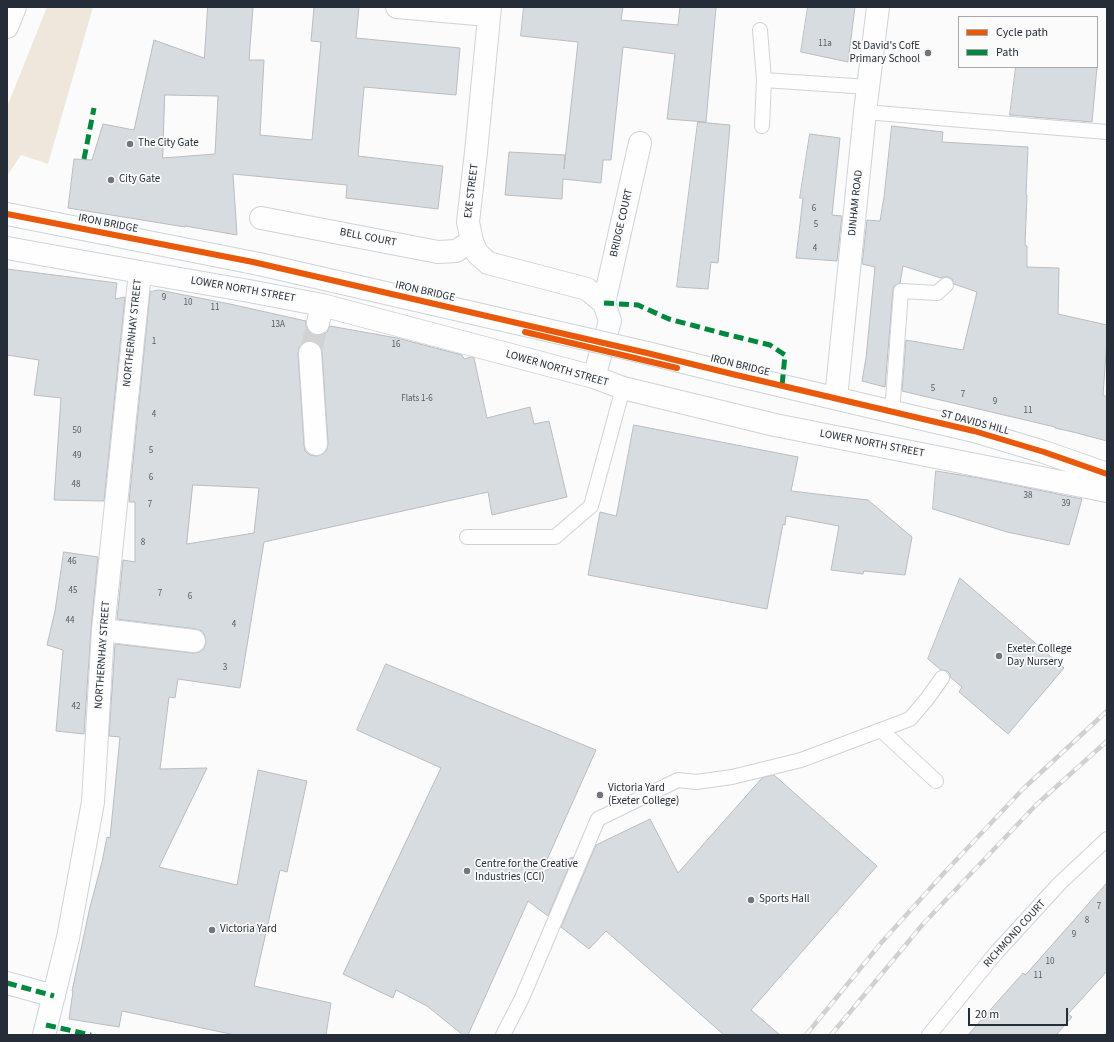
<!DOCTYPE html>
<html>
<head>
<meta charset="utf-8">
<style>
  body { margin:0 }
  #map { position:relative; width:1114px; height:1042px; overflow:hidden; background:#fbfbfb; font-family:"Source Sans 3",sans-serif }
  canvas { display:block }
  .frame { position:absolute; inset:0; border:8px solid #252e38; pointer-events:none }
  .legend { position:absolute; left:958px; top:16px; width:140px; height:52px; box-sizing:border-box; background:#fbfbfb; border:1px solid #a5a9ad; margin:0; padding:5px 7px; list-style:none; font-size:12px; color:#252e38 }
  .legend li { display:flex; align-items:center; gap:8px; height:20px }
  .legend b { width:20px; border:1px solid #a5a9ad }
  .scale { position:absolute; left:968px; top:1008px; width:100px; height:18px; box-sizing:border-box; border:2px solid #252e38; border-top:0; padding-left:5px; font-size:12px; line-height:14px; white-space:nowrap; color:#252e38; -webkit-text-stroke:3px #fbfbfb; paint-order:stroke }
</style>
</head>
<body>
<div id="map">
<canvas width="1114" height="1042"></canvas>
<div class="frame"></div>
<ul class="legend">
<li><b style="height:5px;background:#e8590c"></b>Cycle path</li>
<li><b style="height:5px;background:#00873e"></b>Path</li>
</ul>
<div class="scale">20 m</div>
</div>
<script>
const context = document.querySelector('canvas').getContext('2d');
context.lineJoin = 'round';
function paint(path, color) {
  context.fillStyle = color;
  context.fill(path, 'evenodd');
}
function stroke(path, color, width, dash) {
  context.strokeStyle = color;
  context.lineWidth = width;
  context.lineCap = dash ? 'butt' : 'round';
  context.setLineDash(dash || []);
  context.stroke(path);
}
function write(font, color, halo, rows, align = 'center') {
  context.font = font + ' "Source Sans 3",sans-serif';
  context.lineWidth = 3.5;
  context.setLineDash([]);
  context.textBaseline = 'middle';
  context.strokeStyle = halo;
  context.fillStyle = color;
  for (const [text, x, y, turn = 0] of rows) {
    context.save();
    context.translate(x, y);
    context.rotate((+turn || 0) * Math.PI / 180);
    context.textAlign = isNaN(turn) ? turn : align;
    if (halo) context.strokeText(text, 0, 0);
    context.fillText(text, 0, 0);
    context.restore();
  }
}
const green = new Path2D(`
  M 47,7 L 93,7 L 48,164 L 21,155 L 7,176 L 7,107 Z`);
const building = new Path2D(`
  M 208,7 L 253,7 L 249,60 L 264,60 L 260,135 L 312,140 L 321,42 L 311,41 L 314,7 L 359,7 L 356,38 L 460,48 L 456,95 L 364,87 L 358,156 L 443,166 L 438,209 L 346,198 L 347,185 L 233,174 L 237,235 L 185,226 L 185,227 L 68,208 L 74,159 L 92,160 L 103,124 L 134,130 L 154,40 L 204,58 ZM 165,95 L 218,96 L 215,154 L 163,158 Z
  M 524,7 L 623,7 L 621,20 L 678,25 L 680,7 L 716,7 L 706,122 L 667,119 L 675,54 L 623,47 L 611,160 L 603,160 L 601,183 L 563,179 L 562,199 L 505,195 L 509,152 L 565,155 L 564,169 L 578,42 L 521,36 Z
  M 808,7 L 855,7 L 848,62 L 801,52 Z
  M 1016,67 L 1097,67 L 1092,122 L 1010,115 Z
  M 698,122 L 730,125 L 718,263 L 711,262 L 708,289 L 677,287 Z
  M 892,126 L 943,132 L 942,142 L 1028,147 L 1026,195 L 1027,195 L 1025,245 L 1027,246 L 1027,267 L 1059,268 L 1058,314 L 1107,325 L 1107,341 L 1103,395 L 1107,397 L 1107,441 L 1073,432 L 1055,428 L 1055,427 L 902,391 L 906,340 L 963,350 L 977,292 L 954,284 L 952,279 L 948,277 L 944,277 L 941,278 L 903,266 L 900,283 L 894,286 L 893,290 L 885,387 L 862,381 L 866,358 L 875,267 L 862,264 L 867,220 L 880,221 L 884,197 Z
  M 810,134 L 840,138 L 832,215 L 842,216 L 837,261 L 796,258 L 803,198 L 800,198 Z
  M 7,269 L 117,283 L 115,299 L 125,297 L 104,501 L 54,500 L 61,398 L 34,395 L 39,360 L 7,355 Z
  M 159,290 L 230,304 L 306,321 L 306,327 L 309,332 L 316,335 L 322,335 L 327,332 L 330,326 L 397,338 L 462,355 L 464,359 L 471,357 L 474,358 L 487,418 L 530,407 L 534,424 L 549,421 L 567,497 L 492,515 L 488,492 L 264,542 L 240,688 L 178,679 L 175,698 L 169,697 L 160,769 L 207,768 L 159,867 L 237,885 L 258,770 L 307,781 L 287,872 L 280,870 L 254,986 L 331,1003 L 326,1035 L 235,1035 L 122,1011 L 119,1027 L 69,1019 L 73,991 L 72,991 L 90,907 L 102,862 L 107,837 L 110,838 L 120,737 L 109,736 L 115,644 L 193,653 L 199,652 L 204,649 L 206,642 L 205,636 L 202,631 L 196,629 L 117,619 L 123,560 L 135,562 L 135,502 L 129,502 L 150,292 ZM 310,341 L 316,342 L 321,346 L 322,352 L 328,443 L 327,449 L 323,454 L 316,456 L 310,455 L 305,451 L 304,445 L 298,354 L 299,348 L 303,343 ZM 193,485 L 259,488 L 254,533 L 187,544 Z
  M 634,425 L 798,457 L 791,491 L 868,500 L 912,537 L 905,575 L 864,571 L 863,574 L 831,570 L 839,526 L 786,516 L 785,525 L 783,524 L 767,609 L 588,575 L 600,512 L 616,516 Z
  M 936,471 L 979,478 L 1082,499 L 1069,545 L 1007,532 L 933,509 Z
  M 64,552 L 98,557 L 91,629 L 84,734 L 56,731 L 63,650 L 47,645 L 55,611 Z
  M 960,578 L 1064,668 L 1008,734 L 959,692 L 962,687 L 950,677 L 950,674 L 947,671 L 941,670 L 928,659 Z
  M 386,664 L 596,750 L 541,873 L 573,857 L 548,916 L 528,901 L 468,1035 L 463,1035 L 427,1006 L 396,990 L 393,998 L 343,974 L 441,768 L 357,730 Z
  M 774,775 L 877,866 L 751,1010 L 780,1035 L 724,1035 L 606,931 L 589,949 L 561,927 L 596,845 L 650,819 L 678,873 L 762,778 Z
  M 1107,883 L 1107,971 L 1068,1014 L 1072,1017 L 1056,1035 L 968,1035 L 1023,973 L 1025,975 Z`);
const streetTunnel = new Path2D(`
  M 310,353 L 318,323`);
const lane = new Path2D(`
  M 760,30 L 764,80 L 762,126
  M 764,80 L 868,87
  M 865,112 L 1107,132
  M 892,413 L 901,291 L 937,293 L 946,285
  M 467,537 L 555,537 L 591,506 L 623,388
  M 881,730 L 936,781
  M 503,1035 L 522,998 L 598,819 L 678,780 L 696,782 L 732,777 L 801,760 L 910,719 L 927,699 L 942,678
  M 929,1035 L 996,953 L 1059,884 L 1107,839`);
const street = new Path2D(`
  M 397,7 L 488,15
  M 490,7 L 476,152 L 468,222 L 472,241 L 477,253 L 488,263 L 587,289 L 604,303 L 610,321 L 594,377
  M 7,214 L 259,264
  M 261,218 L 438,252 L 456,251 L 472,241
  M 7,248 L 140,272 L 249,291 L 322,305 L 594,377 L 623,388 L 775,425 L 1107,491
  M 604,303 L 640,143
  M 318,323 L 322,305
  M 310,353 L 316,444
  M 647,353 L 732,374 L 974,431 L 1044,452 L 1107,474
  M 836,398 L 865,112 L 878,7
  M 103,630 L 194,641
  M 7,983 L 54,996
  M 44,1035 L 68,938 L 93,802 L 103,630 L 140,272`);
const secondary = new Path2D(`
  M 7,27 L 15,7`);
const rail = new Path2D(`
  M 806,1035 L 881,943 L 944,873 L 1023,789 L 1107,711
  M 831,1035 L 923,924 L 1036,805 L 1107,741`);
const streetBridge = new Path2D(`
  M 259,264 L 647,353`);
const quiet = new Path2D(`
  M 84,159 L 94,108
  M 604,303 L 638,305 L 669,319 L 725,334 L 770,345 L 785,355 L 782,386
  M 7,983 L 54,996
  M 46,1025 L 91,1035`);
const cycleway = new Path2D(`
  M 7,214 L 253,262 L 647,353 L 732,374 L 974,431 L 1044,452 L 1107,474
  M 525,332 L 677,368`);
const markers = [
  [928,53,4,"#70767c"],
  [130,144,4,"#70767c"],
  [111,180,4,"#70767c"],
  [999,656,4,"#70767c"],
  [600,795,4,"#70767c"],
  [467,871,4,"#70767c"],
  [751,900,4,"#70767c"],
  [212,930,4,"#70767c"]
];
const numberNames = [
  ["11a",825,44],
  ["6",814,209],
  ["5",816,225],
  ["4",815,249],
  ["9",164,298],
  ["10",188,303],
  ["11",215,308],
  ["13A",278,325],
  ["1",154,342],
  ["16",396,345],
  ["5",933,389],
  ["7",963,395],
  ["Flats 1-6",417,399],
  ["9",995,402],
  ["11",1028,411],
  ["4",154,415],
  ["50",77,431],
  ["5",151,451],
  ["49",77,456],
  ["6",151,478],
  ["48",76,485],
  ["38",1028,496],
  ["39",1066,504],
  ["7",150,505],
  ["8",143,543],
  ["46",72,562],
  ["45",73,591],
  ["7",160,594],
  ["6",190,597],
  ["44",70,621],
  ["4",234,625],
  ["3",225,668],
  ["42",76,707],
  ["7",1099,907],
  ["8",1087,921],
  ["9",1074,935],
  ["10",1050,962],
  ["11",1038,976]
];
const poiNames = [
  ["St David's CofE",920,47,"right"],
  ["Primary School",920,60,"right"],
  ["The City Gate",138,144],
  ["City Gate",119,180],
  ["Exeter College",1007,650],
  ["Day Nursery",1007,663],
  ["Victoria Yard",608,789],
  ["(Exeter College)",608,802],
  ["Centre for the Creative",475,865],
  ["Industries (CCI)",475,878],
  ["Sports Hall",759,900],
  ["Victoria Yard",220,930]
];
const streetNames = [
  ["EXE STREET",472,191,-83],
  ["DINHAM ROAD",856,203,-84],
  ["BRIDGE COURT",622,223,-77],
  ["IRON BRIDGE",108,224,11],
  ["BELL COURT",368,238,11],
  ["LOWER NORTH STREET",243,290,10],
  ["IRON BRIDGE",425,292,13],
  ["NORTHERNHAY STREET",133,333,-84],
  ["IRON BRIDGE",740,366,14],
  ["LOWER NORTH STREET",557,369,16],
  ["ST DAVIDS HILL",975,423,15],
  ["LOWER NORTH STREET",872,444,11],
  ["NORTHERNHAY STREET",103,655,-86],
  ["RICHMOND COURT",1015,934,-48]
];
paint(green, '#efe7db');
paint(building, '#d7dce0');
stroke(building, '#b9bdc1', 1);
stroke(streetTunnel, '#d0d2d4', 22, [22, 11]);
stroke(lane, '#cfd3d8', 16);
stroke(street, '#cfd3d8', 24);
stroke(secondary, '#cfd3d8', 24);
stroke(lane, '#fefefe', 14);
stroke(street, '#fefefe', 22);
stroke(secondary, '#fefefe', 22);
stroke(rail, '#cfd0d0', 4.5);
stroke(rail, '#fbfbfb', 3, [9]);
stroke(streetBridge, '#cfd3d8', 24, []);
stroke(streetBridge, '#fefefe', 22);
stroke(quiet, '#00873e', 5, [10, 5]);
stroke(cycleway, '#e8590c', 6);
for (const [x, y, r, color] of markers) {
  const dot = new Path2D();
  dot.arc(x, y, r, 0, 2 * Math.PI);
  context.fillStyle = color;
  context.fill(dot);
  stroke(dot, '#fbfbfb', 1.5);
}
write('9px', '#525a62', null, numberNames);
write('11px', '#252e38', '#fbfbfb', poiNames, 'left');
write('11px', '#252e38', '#fbfbfb', streetNames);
</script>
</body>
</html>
